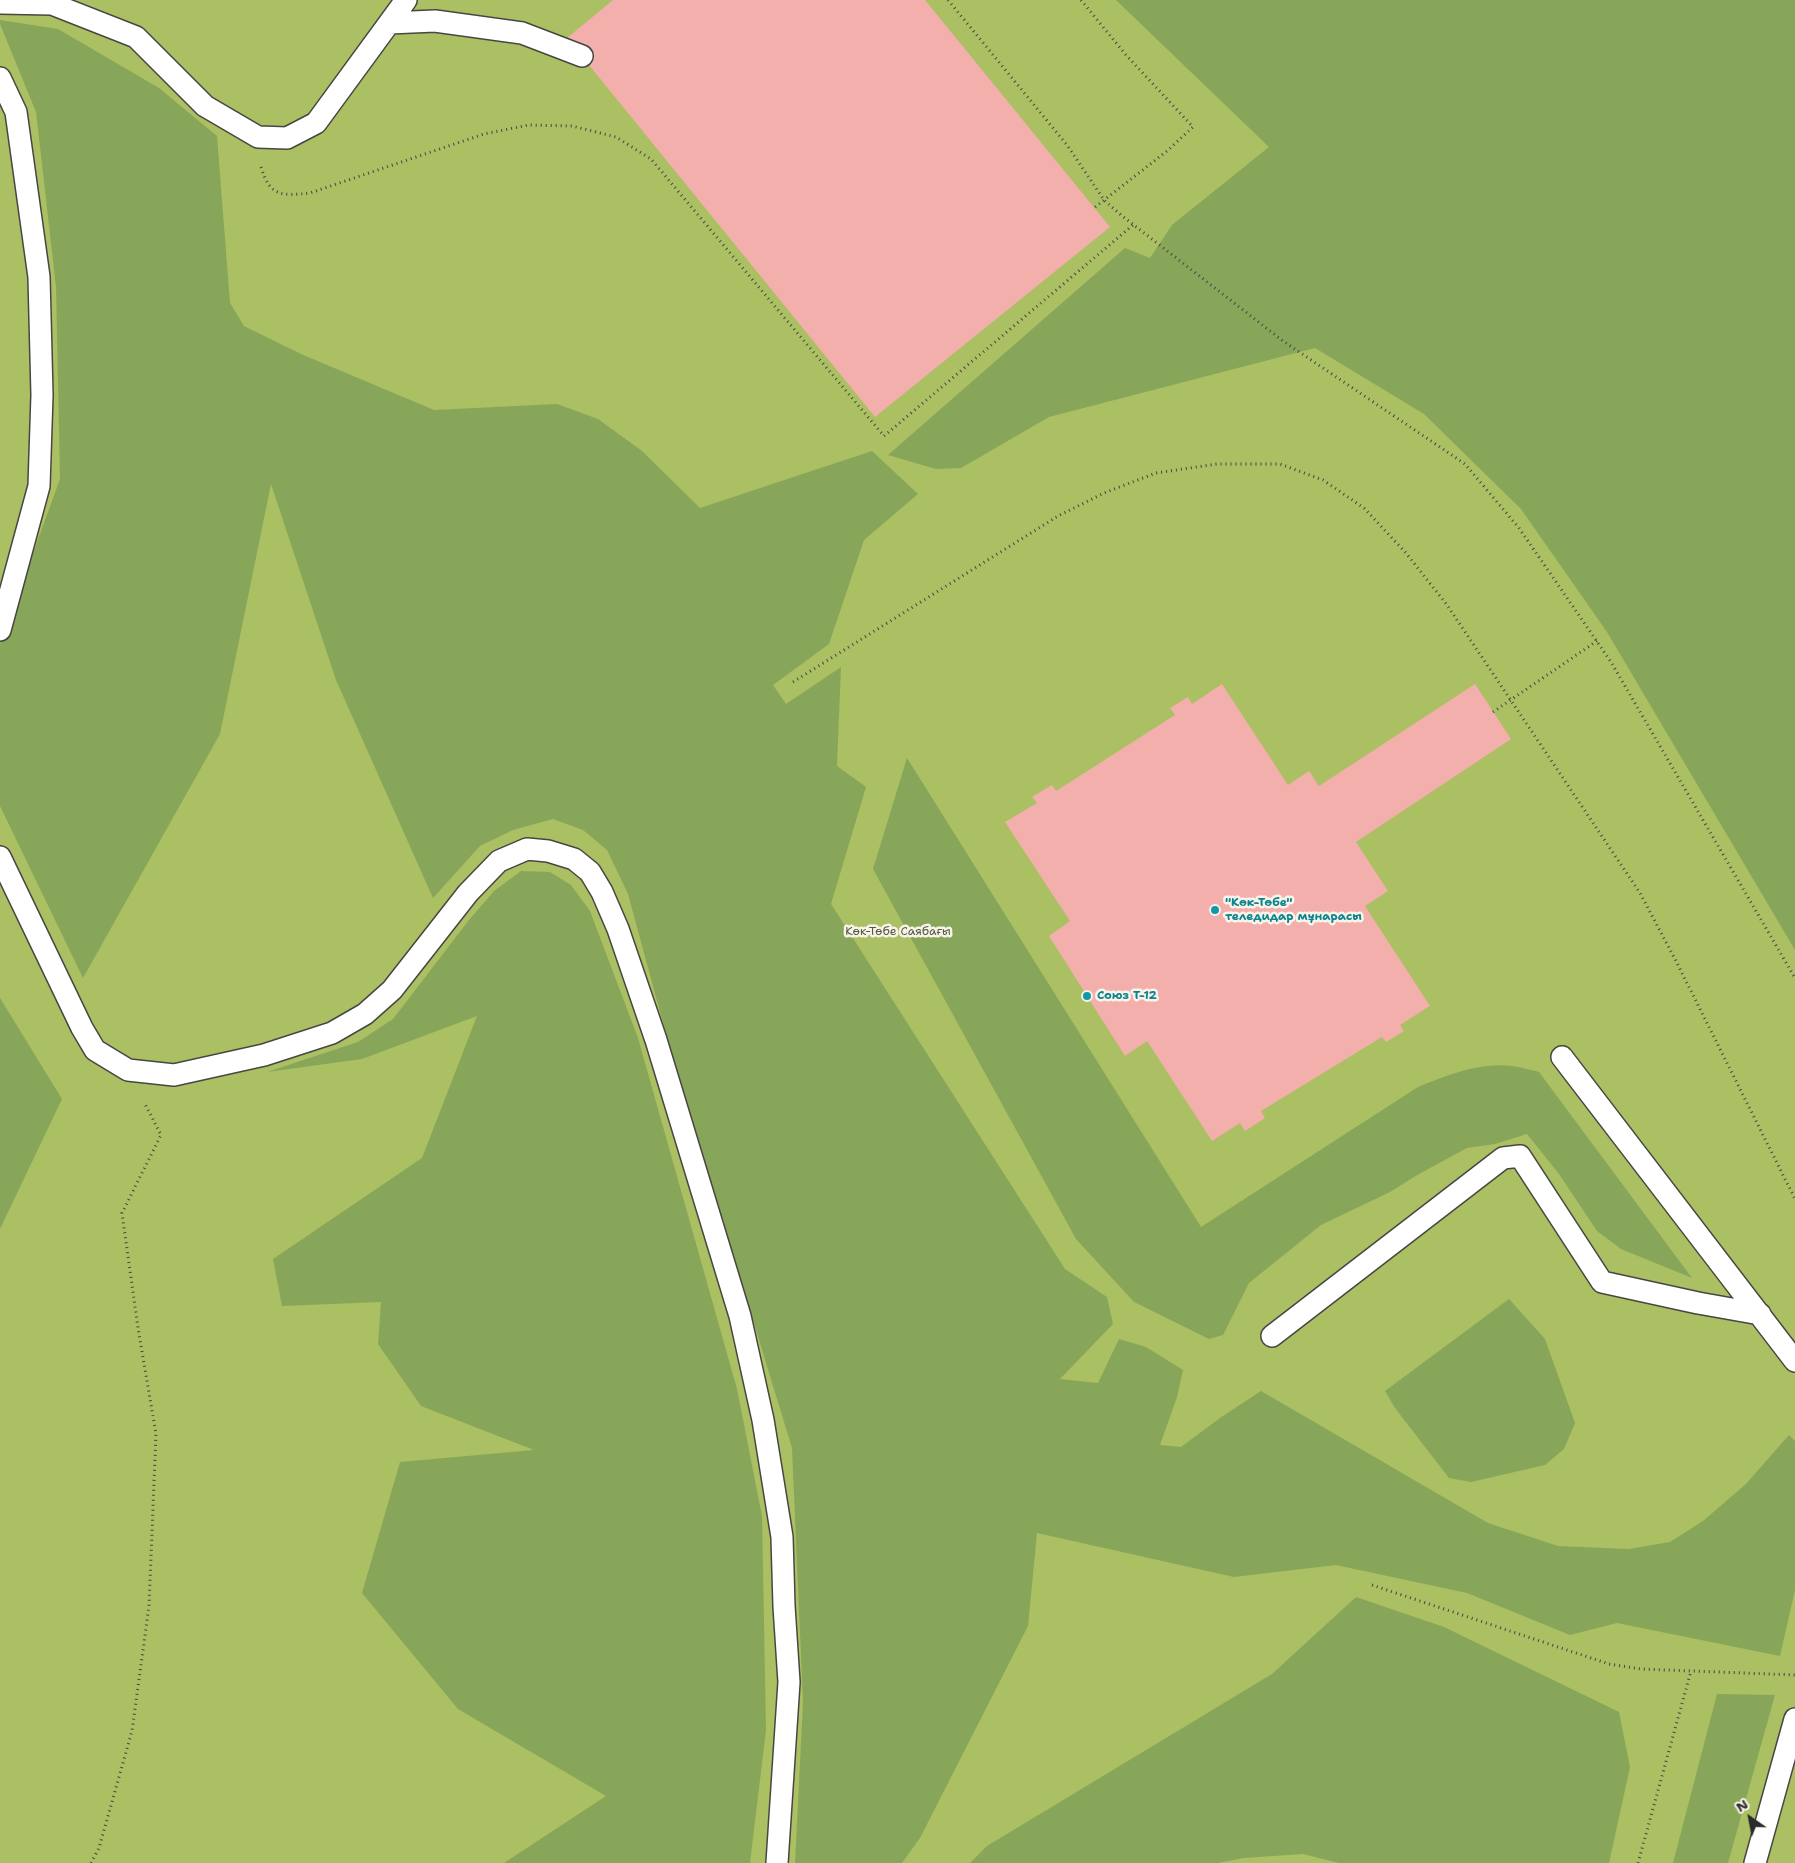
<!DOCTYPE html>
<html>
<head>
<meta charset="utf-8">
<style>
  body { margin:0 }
  #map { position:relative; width:1795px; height:1863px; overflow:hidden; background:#efe2c5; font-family:"Shantell Sans",sans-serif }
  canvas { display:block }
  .north { position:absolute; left:1725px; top:1793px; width:50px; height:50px; -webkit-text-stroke:4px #f7f3e8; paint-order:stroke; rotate:327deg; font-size:14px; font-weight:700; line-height:20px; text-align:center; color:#2b2b2b }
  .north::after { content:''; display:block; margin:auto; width:18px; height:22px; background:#2b2b2b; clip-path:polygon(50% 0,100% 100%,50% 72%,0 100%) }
</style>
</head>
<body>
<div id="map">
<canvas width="1795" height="1863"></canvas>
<div class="north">N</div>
</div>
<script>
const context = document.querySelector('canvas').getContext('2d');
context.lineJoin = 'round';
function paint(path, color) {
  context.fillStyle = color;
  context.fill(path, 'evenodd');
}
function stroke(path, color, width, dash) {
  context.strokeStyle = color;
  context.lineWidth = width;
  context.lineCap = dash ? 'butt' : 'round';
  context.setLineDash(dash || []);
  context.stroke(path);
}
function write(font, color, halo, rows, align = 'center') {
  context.font = font + ' "Shantell Sans",sans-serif';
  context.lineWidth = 5;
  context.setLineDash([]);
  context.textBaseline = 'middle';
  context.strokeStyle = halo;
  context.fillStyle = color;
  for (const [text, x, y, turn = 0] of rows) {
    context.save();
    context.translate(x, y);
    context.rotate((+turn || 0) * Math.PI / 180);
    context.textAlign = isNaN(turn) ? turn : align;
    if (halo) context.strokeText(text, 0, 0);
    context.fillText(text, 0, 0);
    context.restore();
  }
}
const green = new Path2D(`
  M 0,0 L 1795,0 L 1795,1863 L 0,1863 Z`);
const forest = new Path2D(`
  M 1116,0 L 1795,0 L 1795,950 L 1607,632 L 1521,509 L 1424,414 L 1315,348 L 1049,417 L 961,468 L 936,469 L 888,455 L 1125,248 L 1150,258 L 1172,225 L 1269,147 Z
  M 0,20 L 58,29 L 159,88 L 217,136 L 230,303 L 244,326 L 301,354 L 434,410 L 557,404 L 598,419 L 642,451 L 700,508 L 872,451 L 918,494 L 864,540 L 829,644 L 773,685 L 786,704 L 841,667 L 837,766 L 866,787 L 831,904 L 1065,1269 L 1107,1297 L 1113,1324 L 1060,1379 L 1098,1383 L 1119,1339 L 1146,1347 L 1183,1370 L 1177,1397 L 1160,1445 L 1181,1447 L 1220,1418 L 1261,1391 L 1488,1523 L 1558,1546 L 1629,1549 L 1670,1542 L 1703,1521 L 1746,1484 L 1789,1435 L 1795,1441 L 1795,1590 L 1780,1656 L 1617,1623 L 1570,1635 L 1467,1593 L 1336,1565 L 1234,1577 L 1037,1533 L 1028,1626 L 920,1838 L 902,1863 L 795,1863 L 803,1702 L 792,1448 L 669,1045 L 628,894 L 607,850 L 583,830 L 553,819 L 513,830 L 480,846 L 433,898 L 336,680 L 271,484 L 220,734 L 83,978 L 0,806 L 0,644 L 60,479 L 56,287 L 36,112 L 0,24 Z
  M 907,758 L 1201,1227 L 1418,1087 C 1447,1075 1480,1062 1512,1066 C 1521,1067 1530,1070 1539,1072 L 1692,1278 L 1621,1249 L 1597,1231 L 1559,1174 L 1527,1134 L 1495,1144 L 1467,1148 L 1419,1174 L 1390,1192 L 1321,1225 L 1249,1283 L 1223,1335 L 1209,1339 L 1134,1302 L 1076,1239 L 873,869 Z
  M 521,871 L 550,872 L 571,885 L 590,911 L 638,1038 L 737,1389 L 762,1516 L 766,1730 L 750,1863 L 504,1863 L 606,1796 L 458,1709 L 362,1593 L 400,1462 L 534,1450 L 421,1406 L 378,1344 L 381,1302 L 282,1306 L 273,1259 L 422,1158 L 477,1016 L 362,1059 L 267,1072 L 358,1042 L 393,1019 L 469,920 L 494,891 Z
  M 0,998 L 62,1099 L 0,1229 Z
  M 1509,1299 L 1545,1339 L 1575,1423 L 1564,1449 L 1545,1465 L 1471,1482 L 1449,1478 L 1395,1408 L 1385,1391 Z
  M 1356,1597 L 1444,1627 L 1619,1712 L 1630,1767 L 1609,1863 L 1339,1863 L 1303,1854 L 1244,1858 L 1218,1863 L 970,1863 L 987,1846 L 1272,1674 Z
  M 1717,1694 L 1775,1695 L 1728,1863 L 1673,1863 Z`);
const building = new Path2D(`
  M 613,0 L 925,0 L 1110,227 L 875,417 L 567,38 Z
  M 1222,684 L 1288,785 L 1309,771 L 1319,786 L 1475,684 L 1511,739 L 1356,842 L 1388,891 L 1365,906 L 1430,1006 L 1400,1025 L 1404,1031 L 1386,1042 L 1382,1037 L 1261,1111 L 1265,1118 L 1245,1131 L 1240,1123 L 1212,1141 L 1147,1041 L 1125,1056 L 1049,936 L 1070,921 L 1005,822 L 1037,803 L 1032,797 L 1052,785 L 1056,791 L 1175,715 L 1170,708 L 1188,697 L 1192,704 Z`);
const path = new Path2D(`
  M 948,0 L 1067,145 L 1104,200 L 1121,215 L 1283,341 L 1465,464 L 1519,528 L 1611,662 L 1795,978
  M 1081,0 L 1126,55 L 1193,127 L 1167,151 L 1094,208
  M 261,167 C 270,197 282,196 310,193 L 484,134 L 529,125 L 572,126 L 616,137 L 651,159 L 884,436 L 1133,225
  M 793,682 L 1058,516 L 1104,493 L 1156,473 L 1217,464 L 1280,464 L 1323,480 L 1364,508 L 1406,553 L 1447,605 L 1640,893 L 1676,961 L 1795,1199
  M 1493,712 L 1597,641
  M 1372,1585 L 1609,1664 L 1641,1669 L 1795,1675
  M 91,1863 L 99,1848 L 132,1731 L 149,1606 L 156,1434 L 138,1328 L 122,1213 L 161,1135 L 144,1102
  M 1638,1863 L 1691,1671`);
const lane = new Path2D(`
  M 0,3 L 52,4 L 136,37 L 205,106 L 258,137 L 287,138 L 316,123 L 406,0
  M 389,23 L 435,21 L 522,33 L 582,56
  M 0,78 L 16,112 L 39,277 L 42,395 L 39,486 L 0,630
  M 0,857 L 82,1028 L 95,1050 L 128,1070 L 174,1075 L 264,1055 L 332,1033 L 365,1014 L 392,990 L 468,893 L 499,861 L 527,849 L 548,851 L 574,859 L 590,872 L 602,892 L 618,929 L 656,1040 L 740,1316 L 763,1420 L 782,1537 L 784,1606 L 789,1682 L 777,1863
  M 1562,1057 L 1795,1361
  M 1272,1336 L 1503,1158 L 1520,1156 L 1602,1282 L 1698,1303 L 1760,1314
  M 1755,1863 L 1795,1719`);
const markers = [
  [1215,910,5,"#0f9aa8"],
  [1087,996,5,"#0f9aa8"]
];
const cultureNames = [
  ["\"Көк-Төбе\"",1225,903],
  ["теледидар мұнарасы",1225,917],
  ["Союз Т-12",1097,996]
];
const parkNames = [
  ["Көк-Төбе Саябағы",898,932]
];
paint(green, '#abbf63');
paint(forest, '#88a659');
paint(building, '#f3afac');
stroke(lane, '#484642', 24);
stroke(path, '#484642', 3, [1, 4]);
stroke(lane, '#fff', 21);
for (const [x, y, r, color] of markers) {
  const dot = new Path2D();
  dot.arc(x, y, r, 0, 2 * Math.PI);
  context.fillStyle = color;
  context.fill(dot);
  stroke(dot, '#f7f3e8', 2);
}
write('bold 12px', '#0d838f', '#f7f3e8', cultureNames, 'left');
write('12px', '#51573c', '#f7f3e8', parkNames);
</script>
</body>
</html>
